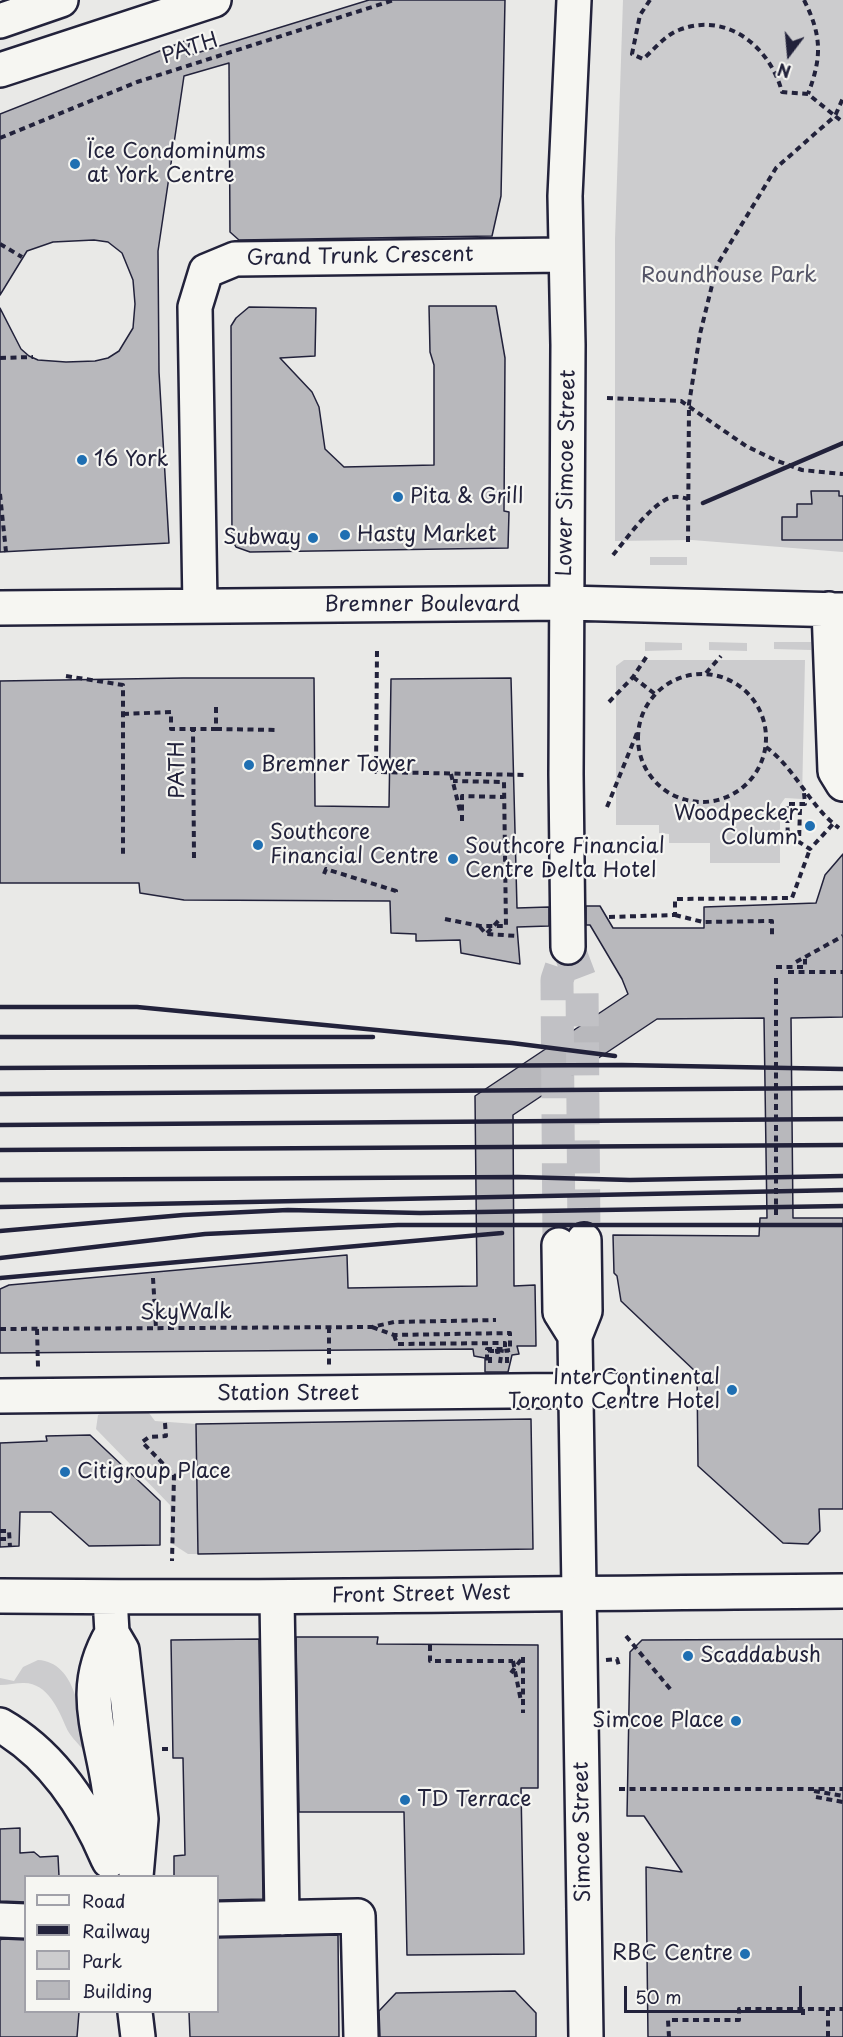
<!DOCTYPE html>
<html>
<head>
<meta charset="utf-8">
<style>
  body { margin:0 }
  #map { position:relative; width:843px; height:2037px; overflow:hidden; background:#e9e9e7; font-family:"Playpen Sans",sans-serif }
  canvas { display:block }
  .legend { position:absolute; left:24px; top:1875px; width:195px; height:138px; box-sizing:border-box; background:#f6f6f2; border:2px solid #a1a1a9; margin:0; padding:8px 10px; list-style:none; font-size:18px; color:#22223b }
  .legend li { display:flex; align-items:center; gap:12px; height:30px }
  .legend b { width:30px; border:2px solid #a1a1a9 }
  .north { position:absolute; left:759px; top:24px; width:60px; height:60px; -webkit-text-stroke:4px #f6f6f2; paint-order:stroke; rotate:196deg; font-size:16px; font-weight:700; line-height:24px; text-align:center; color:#22223b }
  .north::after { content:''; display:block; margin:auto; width:21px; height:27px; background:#22223b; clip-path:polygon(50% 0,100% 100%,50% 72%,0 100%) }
  .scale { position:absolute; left:624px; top:1986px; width:178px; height:27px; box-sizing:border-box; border:3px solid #22223b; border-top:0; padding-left:8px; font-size:18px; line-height:21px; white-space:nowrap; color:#22223b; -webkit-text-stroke:4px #f6f6f2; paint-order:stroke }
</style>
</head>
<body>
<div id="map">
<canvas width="843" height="2037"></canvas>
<ul class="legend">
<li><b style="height:8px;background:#f6f6f2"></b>Road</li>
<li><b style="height:8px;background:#22223b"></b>Railway</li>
<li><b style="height:16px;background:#ccccce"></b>Park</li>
<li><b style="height:16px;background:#b8b8bc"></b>Building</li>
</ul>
<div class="north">N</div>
<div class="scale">50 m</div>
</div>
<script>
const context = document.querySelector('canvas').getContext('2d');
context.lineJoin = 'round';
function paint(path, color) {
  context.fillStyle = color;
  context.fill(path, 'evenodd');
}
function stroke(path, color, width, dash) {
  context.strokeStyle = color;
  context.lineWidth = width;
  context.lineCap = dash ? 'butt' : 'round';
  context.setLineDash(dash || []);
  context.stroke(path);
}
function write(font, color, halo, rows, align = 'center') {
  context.font = font + ' "Playpen Sans",sans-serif';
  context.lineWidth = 4.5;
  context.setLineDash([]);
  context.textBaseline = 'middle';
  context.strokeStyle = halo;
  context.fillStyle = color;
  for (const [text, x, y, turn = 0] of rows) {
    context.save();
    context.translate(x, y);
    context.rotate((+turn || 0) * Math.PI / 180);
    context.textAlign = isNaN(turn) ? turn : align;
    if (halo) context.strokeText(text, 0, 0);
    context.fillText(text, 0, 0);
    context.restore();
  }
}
const green = new Path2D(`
  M 623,0 L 843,0 L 843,552 L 692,540 L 615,541 L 615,239 Z
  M 650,557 L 687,557 L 687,565 L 650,565 Z
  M 645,642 L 682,643 L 682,650 L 645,651 Z
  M 709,642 L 747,643 L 747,651 L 709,650 Z
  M 774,642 L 811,642 L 811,650 L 774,649 Z
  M 624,660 L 805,660 L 802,799 L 785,798 L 780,805 L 780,863 L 710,863 L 710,843 L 669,843 L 669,834 L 659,833 L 659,825 L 616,825 L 616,666 Z
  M 118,1406 L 146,1409 L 155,1421 L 196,1424 L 198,1554 L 188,1554 L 171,1543 L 170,1505 L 96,1429 L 98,1415 Z
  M 38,1660 C 77,1662 81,1718 85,1748 L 83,1750 C 78,1743 69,1735 66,1727 C 59,1710 47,1682 23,1683 C 16,1683 8,1685 0,1685 L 0,1678 L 14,1681 L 23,1667 Z`);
const building = new Path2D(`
  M 369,0 L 505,0 L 501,196 L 492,236 L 239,240 L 230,232 L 229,63 L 184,76 L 158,251 L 159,372 L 169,543 L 0,552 L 0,308 L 21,349 L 29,356 L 38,360 L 66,362 L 95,361 L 108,358 L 119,351 L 133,328 L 135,304 L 133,280 L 122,253 L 108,242 L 94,240 L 53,242 L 27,251 L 0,295 L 0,114 L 190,39 L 187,56 Z
  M 429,306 L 496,306 L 505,358 L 504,511 L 509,512 L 508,548 L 250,552 L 236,547 L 232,540 L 231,326 L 236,318 L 249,307 L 316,308 L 315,356 L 280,358 L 312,392 L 319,407 L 325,449 L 344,467 L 434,465 L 434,365 L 430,352 Z
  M 811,491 L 839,491 L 839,496 L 843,496 L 843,540 L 782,540 L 782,517 L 797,517 L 797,504 L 812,504 Z
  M 183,678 L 314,678 L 315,806 L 389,807 L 391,679 L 511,678 L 517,908 L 549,907 L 549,926 L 517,927 L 520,964 L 461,953 L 460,940 L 416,941 L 416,934 L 391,933 L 390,901 L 184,900 L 140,893 L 139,883 L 0,883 L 0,681 Z
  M 843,854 L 843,1017 L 791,1018 L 793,1218 L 843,1218 L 843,1509 L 819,1509 L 820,1531 L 808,1544 L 783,1543 L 698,1466 L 697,1373 L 621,1301 L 617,1276 L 614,1273 L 613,1235 L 759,1236 L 760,1218 L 767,1218 L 764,1018 L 657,1019 L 513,1115 L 514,1286 L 535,1285 L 536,1346 L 517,1346 L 519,1354 L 512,1355 L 508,1372 L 485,1372 L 485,1358 L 474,1356 L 473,1349 L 0,1353 L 0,1289 L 9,1285 L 347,1255 L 348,1288 L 477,1286 L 475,1096 L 628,994 L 622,979 L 590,925 L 586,925 L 586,906 L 600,906 L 613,928 L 704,928 L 704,907 L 816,903 L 825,875 Z
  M 531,1419 L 533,1549 L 198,1554 L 196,1424 Z
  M 90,1435 L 160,1501 L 160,1545 L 89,1546 L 51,1512 L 20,1512 L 19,1546 L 0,1547 L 0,1443 L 47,1441 L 46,1436 Z
  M 296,1637 L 378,1637 L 377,1644 L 538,1645 L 538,1788 L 521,1788 L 524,1954 L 407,1955 L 404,1812 L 299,1812 Z
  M 259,1639 L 263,1899 L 218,1900 L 218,1876 L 174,1876 L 174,1856 L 185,1855 L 183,1758 L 173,1758 L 171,1640 Z
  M 843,1639 L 843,2037 L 648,2037 L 646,1867 L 682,1872 L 644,1816 L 627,1816 L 630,1652 L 642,1640 Z
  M 20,1828 L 20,1853 L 34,1852 L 40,1857 L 58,1856 L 59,1876 L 26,1876 L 26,1902 L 0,1901 L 0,1829 Z
  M 338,1935 L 339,2037 L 190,2037 L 189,2012 L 218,2012 L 218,1938 Z
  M 2,1939 L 26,1940 L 26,2012 L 79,2012 L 77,2037 L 0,2037 L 0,1940 Z
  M 515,1991 L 536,2013 L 536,2037 L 380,2037 L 379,2011 L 396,1993 Z`);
const minorTunnel = new Path2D(`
  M 568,947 L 582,984 L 584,1240
  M 559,1245 L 557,980 L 568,947`);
const path = new Path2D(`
  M 650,0 L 640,15 L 632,54 L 643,59 C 655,49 664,36 679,30 C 727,11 770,47 782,92 L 808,94 L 835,116 L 843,98
  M 804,0 C 822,36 822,57 808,94
  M 0,138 L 137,82 L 394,0
  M 0,244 L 22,257
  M 0,358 L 33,357
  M 607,398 L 681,401 L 746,446 L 775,460 L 802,470 L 843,474
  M 0,494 L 6,552
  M 688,542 L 689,404 L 700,334 L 717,265 L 776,168 L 835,116 L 843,122
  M 613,555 C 628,537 645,512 665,500 C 673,495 681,497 688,499
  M 377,651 L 376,772 L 528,775
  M 706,673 L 721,656
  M638 738a64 64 0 1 1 128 0a64 64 0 1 1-128 0Z
  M 66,676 L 123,685 L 123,858
  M 633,677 L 655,694
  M 609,702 L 633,677 L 647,656
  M 123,714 L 171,712 L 171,729 L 193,729
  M 216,729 L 277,730
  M 766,747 C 796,769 809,806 839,828
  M 451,774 L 460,811
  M 607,807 L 637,733
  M 800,809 L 799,842 L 810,849 L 833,824
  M 462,821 L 462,796 L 504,797
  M 788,844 L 787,804 L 805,804 L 804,793
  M 194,858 L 193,729 L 216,729 L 216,706
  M 324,874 L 326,869 L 396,891 L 395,895
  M 675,915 L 703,922 L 772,921 L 772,935
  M 609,917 L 675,915 L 675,899 L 792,898 L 810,849
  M 445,919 L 480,926 L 506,926 L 504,782 L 453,781
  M 480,927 L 486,934 L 518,936
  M 487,933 L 501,918
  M 796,962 L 843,936
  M 776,967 L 805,967 L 805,959
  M 788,972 L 843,972
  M 153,1278 L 156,1328
  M 329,1327 L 329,1366
  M 372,1327 L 394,1335 L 510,1333 L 510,1350
  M 0,1329 L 372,1327 L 394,1322 L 496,1320
  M 37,1329 L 38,1367
  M 394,1335 L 397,1344 L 505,1343 L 505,1349 L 487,1349 L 487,1365
  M 490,1363 L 490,1351 L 494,1351
  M 500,1363 L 502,1349
  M 507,1363 L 507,1350
  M 165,1423 L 166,1436 L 149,1437 L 142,1442 L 174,1475 L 172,1561
  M 0,1531 L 9,1531 L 10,1547
  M 0,1539 L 9,1539
  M 626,1636 L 671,1690
  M 430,1645 L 430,1661 L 513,1661
  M 523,1657 L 523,1713
  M 606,1660 L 617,1659 L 619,1666
  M 513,1661 L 521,1701
  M 511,1673 L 523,1657
  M 162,1749 L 172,1749
  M 619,1789 L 843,1789
  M 814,1791 L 843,1796
  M 816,1797 L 843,1802
  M 803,2015 L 803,2009
  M 669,2037 L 668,2020 L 739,2020 L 739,2009 L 843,2009
  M 828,2037 L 828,2009`);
const minor = new Path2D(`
  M 200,606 L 195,307 L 206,271 L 235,259 L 564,255
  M 0,608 L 566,603 L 843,610
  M 829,609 L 835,771 L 843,784
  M 568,947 L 566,774 L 568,345 L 565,196 L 574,0
  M 584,1240 L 585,1311 L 575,1336 L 586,2037
  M 559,1245 L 560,1312 L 575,1336
  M 0,1396 L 611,1390
  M 277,1598 L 282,1918
  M 218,1919 L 358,1916 L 361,2037
  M 0,1920 L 26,1921`);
const major = new Path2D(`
  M 0,1596 C 281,1599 562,1593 843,1591
  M 110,1597 L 112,1633 L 122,1650 L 141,1819 L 136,1876
  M 0,1725 C 51,1754 85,1805 108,1859
  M 109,1861 C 111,1836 113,1811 109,1787 C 100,1728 79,1689 112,1633
  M 135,2012 L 138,2037`);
const highway = new Path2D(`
  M 0,21 L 61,0
  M 0,70 L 214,0`);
const rail = new Path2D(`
  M 703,503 L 843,443
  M 0,1007 L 137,1007 L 512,1043 L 615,1056
  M 0,1037 L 373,1037
  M 0,1068 L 622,1065 L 843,1069
  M 0,1094 L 843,1088
  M 0,1125 L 843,1119
  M 0,1150 L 843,1145
  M 0,1180 L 518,1177 L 630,1180 L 843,1176
  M 0,1207 L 843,1190
  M 0,1231 L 183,1215 L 288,1210 L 420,1213 L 843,1206
  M 0,1258 L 205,1234 L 398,1225 L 843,1225
  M 0,1278 L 502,1233`);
const pathBridge = new Path2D(`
  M 776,978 L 776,1218
  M 497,1349 L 497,1352 L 510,1350`);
const markers = [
  [75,164,6,"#1f6fb2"],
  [82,460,6,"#1f6fb2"],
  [398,497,6,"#1f6fb2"],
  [345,535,6,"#1f6fb2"],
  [313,538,6,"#1f6fb2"],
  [249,765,6,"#1f6fb2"],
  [810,826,6,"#1f6fb2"],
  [258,845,6,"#1f6fb2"],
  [453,859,6,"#1f6fb2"],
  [732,1390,6,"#1f6fb2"],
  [65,1472,6,"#1f6fb2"],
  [688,1656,6,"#1f6fb2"],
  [736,1721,6,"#1f6fb2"],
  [405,1800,6,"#1f6fb2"],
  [745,1954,6,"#1f6fb2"]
];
const streetNames = [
  ["PATH",190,49,-18],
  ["Grand Trunk Crescent",360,257,-1],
  ["Lower Simcoe Street",567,473,-89],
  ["Bremner Boulevard",422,605],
  ["PATH",178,770,-90],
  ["SkyWalk",186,1313,-1],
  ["Station Street",288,1394],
  ["Front Street West",421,1595,-1],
  ["Simcoe Street",583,1832,-91]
];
const poiNames = [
  ["Ïce Condominums",87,152],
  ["at York Centre",87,176],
  ["16 York",94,460],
  ["Pita & Grill",410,497],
  ["Hasty Market",357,535],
  ["Subway",301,538,"right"],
  ["Bremner Tower",261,765],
  ["Woodpecker",798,814,"right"],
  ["Column",798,838,"right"],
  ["Southcore",270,833],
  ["Financial Centre",270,857],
  ["Southcore Financial",465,847],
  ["Centre Delta Hotel",465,871],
  ["InterContinental",720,1378,"right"],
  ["Toronto Centre Hotel",720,1402,"right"],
  ["Citigroup Place",77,1472],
  ["Scaddabush",700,1656],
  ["Simcoe Place",724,1721,"right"],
  ["TD Terrace",417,1800],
  ["RBC Centre",733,1954,"right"]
];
const parkNames = [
  ["Roundhouse Park",729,276]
];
paint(green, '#ccccce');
paint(building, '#b8b8bc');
stroke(building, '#22223b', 1.5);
stroke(minorTunnel, '#c1c1c5', 33, [33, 16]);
stroke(minor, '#22223b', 38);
stroke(major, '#22223b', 38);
stroke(highway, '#22223b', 38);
stroke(path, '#22223b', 4, [6, 4.5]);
stroke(minor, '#f6f6f2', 33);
stroke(major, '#f6f6f2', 33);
stroke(highway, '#f6f6f2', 33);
stroke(rail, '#22223b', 4.5);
stroke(pathBridge, '#22223b', 4, [6, 4.5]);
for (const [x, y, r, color] of markers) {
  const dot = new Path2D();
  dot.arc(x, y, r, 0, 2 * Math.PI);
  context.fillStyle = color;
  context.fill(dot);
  stroke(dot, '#f6f6f2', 2);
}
write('21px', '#22223b', '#f6f6f2', streetNames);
write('21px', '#22223b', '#f6f6f2', poiNames, 'left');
write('21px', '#555567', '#f6f6f2', parkNames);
</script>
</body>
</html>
